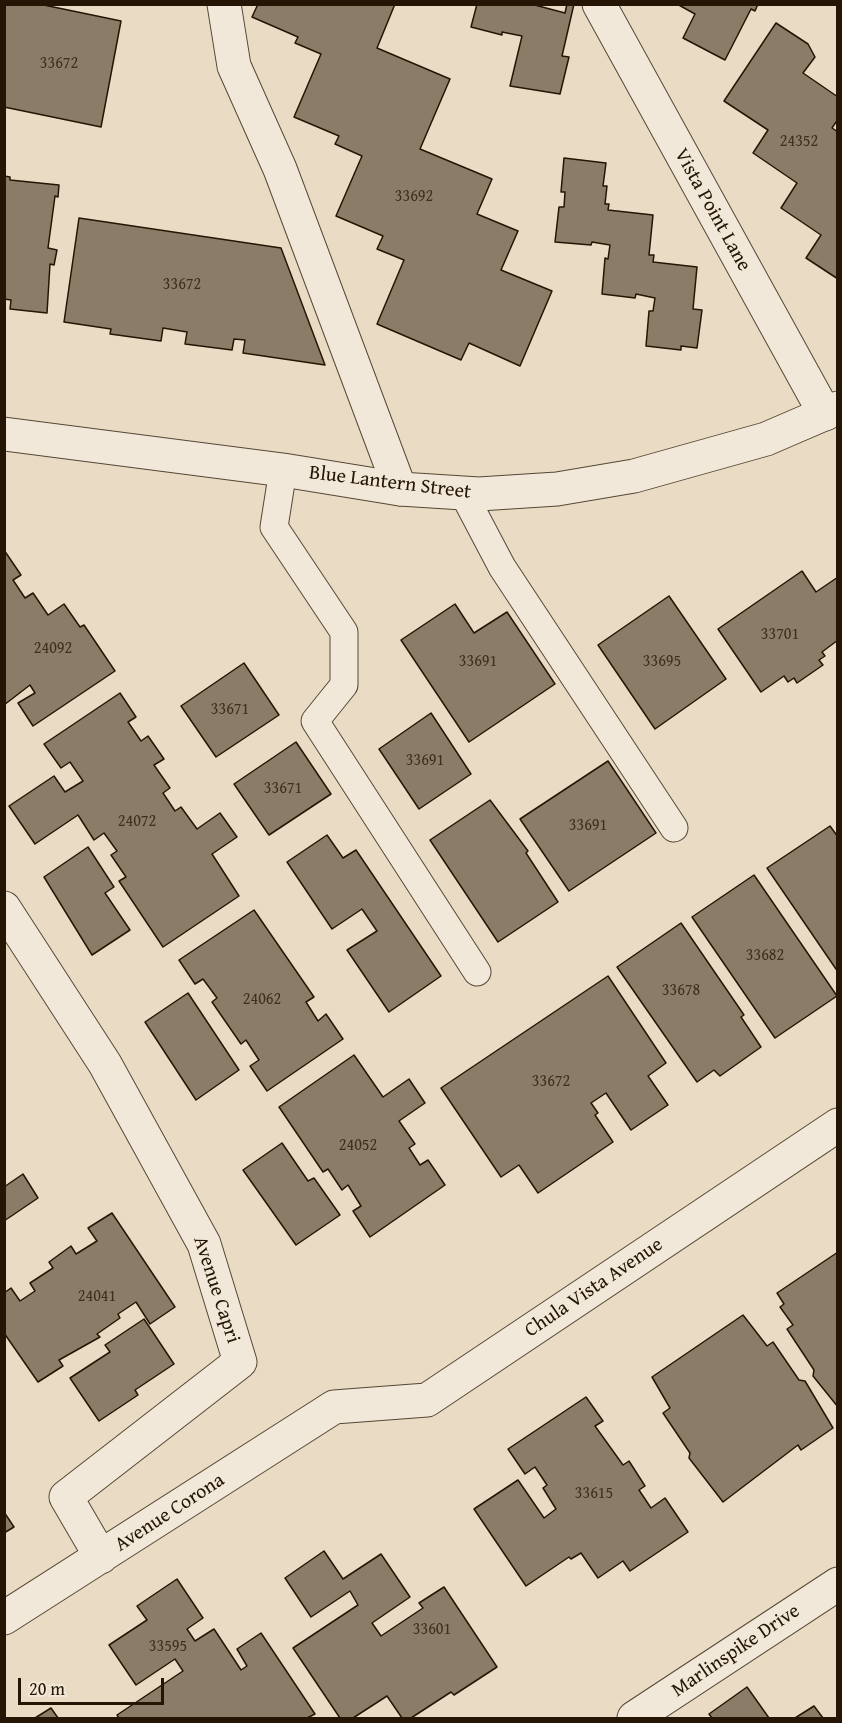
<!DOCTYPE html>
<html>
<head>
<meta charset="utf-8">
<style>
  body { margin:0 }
  #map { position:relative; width:842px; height:1723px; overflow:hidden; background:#eadcc4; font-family:"Gentium Book Plus",serif }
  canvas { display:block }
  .frame { position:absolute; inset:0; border:6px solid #251504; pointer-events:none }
  .scale { position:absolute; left:18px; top:1678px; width:146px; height:27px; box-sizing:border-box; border:3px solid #251504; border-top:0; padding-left:8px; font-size:18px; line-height:21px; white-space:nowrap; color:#251504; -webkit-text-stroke:4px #f1e8d9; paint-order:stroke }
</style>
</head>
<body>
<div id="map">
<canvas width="842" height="1723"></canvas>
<div class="frame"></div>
<div class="scale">20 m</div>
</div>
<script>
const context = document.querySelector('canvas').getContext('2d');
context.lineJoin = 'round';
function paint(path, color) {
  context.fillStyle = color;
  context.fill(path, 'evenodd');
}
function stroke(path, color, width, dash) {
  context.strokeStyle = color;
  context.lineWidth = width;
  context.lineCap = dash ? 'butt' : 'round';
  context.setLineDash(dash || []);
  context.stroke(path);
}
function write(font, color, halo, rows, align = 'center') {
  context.font = font + ' "Gentium Book Plus",serif';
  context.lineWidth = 5;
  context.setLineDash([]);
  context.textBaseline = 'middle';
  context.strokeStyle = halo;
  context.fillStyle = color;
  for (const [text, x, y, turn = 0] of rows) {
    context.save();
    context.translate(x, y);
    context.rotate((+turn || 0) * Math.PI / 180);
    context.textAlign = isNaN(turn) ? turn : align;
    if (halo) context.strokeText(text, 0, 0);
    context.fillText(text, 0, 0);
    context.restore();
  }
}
const building = new Path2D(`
  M 4,4 L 39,4 L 121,21 L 101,127 L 4,107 Z
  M 258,4 L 395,4 L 377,48 L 450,79 L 420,149 L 492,179 L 477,214 L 518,231 L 501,270 L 552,291 L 520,366 L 469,343 L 461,360 L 377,324 L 404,260 L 377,249 L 383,236 L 336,216 L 362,156 L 335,144 L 339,136 L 294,117 L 321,54 L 295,43 L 298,37 L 252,17 Z
  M 477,4 L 531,4 L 565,13 L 567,4 L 574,4 L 562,56 L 569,57 L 560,94 L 510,86 L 522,36 L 502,32 L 502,35 L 471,27 Z
  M 677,4 L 758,4 L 755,11 L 751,9 L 725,60 L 683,38 L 695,14 Z
  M 776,23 L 808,44 L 815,57 L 803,73 L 838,97 L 838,119 L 832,128 L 838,132 L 838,279 L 806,258 L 821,235 L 781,208 L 797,183 L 753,153 L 768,130 L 724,101 Z
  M 564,158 L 606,163 L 603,186 L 607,186 L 605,204 L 609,204 L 608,210 L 653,215 L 649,255 L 654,255 L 653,262 L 697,267 L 693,309 L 702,310 L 697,348 L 681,346 L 681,350 L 646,346 L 649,311 L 653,311 L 655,298 L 636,294 L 635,298 L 602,294 L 605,258 L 608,259 L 610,245 L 592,242 L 591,245 L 555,242 L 559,207 L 564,207 L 565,192 L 561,192 Z
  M 4,176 L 10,177 L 10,180 L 59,185 L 58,197 L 55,196 L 48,248 L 57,250 L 54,265 L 50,264 L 47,313 L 10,309 L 11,300 L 4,299 Z
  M 79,218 L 281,248 L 325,365 L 243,353 L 245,340 L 234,339 L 232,350 L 185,344 L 187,332 L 163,328 L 161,341 L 110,334 L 111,329 L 64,322 Z
  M 4,550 L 21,575 L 13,580 L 25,598 L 33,593 L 48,615 L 64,604 L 80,627 L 84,625 L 115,671 L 33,726 L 18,703 L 35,693 L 30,685 L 4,705 Z
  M 802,571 L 816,592 L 838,577 L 838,640 L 822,652 L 825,656 L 819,660 L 823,665 L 797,683 L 794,678 L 788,682 L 784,676 L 761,692 L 718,629 Z
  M 669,596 L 726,679 L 655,729 L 598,645 Z
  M 455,604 L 474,633 L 507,612 L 555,684 L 469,742 L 401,640 Z
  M 244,663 L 279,715 L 216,757 L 181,706 Z
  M 120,693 L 136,717 L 128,722 L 141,741 L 148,736 L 164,759 L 154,765 L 170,788 L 163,793 L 175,811 L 181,807 L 197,829 L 220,813 L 237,837 L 212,854 L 239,896 L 163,947 L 119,881 L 126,877 L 111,855 L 117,851 L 104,833 L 94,840 L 78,815 L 35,844 L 9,806 L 54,776 L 65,792 L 83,781 L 70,762 L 61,768 L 44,744 Z
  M 431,713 L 471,774 L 419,809 L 379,749 Z
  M 296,742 L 331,794 L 269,835 L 234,784 Z
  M 608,761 L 656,833 L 569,891 L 520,819 Z
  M 490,800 L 528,851 L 526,853 L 558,902 L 498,942 L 430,840 Z
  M 830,826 L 838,837 L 838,972 L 767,868 Z
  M 327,835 L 343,858 L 356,850 L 441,976 L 389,1012 L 347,950 L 377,931 L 362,909 L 332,929 L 287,862 Z
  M 88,847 L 114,887 L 105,893 L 130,930 L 92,955 L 44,877 Z
  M 754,875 L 837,996 L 775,1038 L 692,917 Z
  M 254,910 L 314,997 L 306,1002 L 318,1021 L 326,1014 L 343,1039 L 267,1091 L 250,1066 L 259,1060 L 246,1040 L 241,1044 L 212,1002 L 217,998 L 203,979 L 195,984 L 179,960 Z
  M 681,923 L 744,1015 L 741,1017 L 761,1047 L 720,1076 L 714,1070 L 697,1082 L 617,967 Z
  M 608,976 L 666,1063 L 648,1076 L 668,1105 L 631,1130 L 606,1093 L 591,1103 L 598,1113 L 595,1115 L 613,1142 L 538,1193 L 519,1165 L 501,1177 L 441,1088 Z
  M 188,993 L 239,1070 L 196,1100 L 145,1022 Z
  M 354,1055 L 383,1097 L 409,1079 L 425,1103 L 399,1121 L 415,1144 L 409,1148 L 420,1165 L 428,1160 L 445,1185 L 370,1237 L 353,1211 L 361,1206 L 348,1185 L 342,1190 L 328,1169 L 323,1172 L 279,1107 Z
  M 282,1143 L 308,1181 L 314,1178 L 340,1215 L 296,1245 L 243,1170 Z
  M 23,1174 L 38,1198 L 4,1221 L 4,1187 Z
  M 112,1213 L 175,1307 L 150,1324 L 136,1302 L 118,1314 L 120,1318 L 97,1334 L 100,1337 L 59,1360 L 63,1366 L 38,1382 L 4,1333 L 4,1293 L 11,1288 L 20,1301 L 35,1291 L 30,1283 L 53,1268 L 49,1262 L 71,1246 L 76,1254 L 97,1241 L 88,1228 Z
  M 838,1252 L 838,1407 L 813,1376 L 814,1370 L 787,1329 L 793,1325 L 780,1307 L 784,1304 L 777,1293 Z
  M 743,1315 L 767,1346 L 773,1342 L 799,1380 L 805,1381 L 833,1428 L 801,1450 L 798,1445 L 723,1502 L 689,1458 L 690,1453 L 663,1413 L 670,1408 L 652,1377 Z
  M 144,1319 L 174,1364 L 135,1390 L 138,1395 L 99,1421 L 70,1378 L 110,1352 L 105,1345 Z
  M 586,1397 L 603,1421 L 595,1426 L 623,1465 L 629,1461 L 645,1486 L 639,1490 L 651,1508 L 665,1498 L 688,1532 L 630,1571 L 623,1561 L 598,1578 L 581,1553 L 571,1559 L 569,1557 L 526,1586 L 474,1509 L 518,1480 L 544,1518 L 556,1509 L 543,1488 L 547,1485 L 535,1467 L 525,1474 L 508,1449 Z
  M 4,1512 L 14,1527 L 4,1533 Z
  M 324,1551 L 343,1579 L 381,1554 L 410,1597 L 372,1623 L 381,1636 L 423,1608 L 419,1603 L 444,1587 L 497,1667 L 454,1695 L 451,1692 L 411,1718 L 402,1718 L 387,1696 L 353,1718 L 340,1718 L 293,1648 L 358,1605 L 350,1591 L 311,1617 L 285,1578 Z
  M 177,1579 L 203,1618 L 187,1629 L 195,1641 L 214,1629 L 241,1670 L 247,1666 L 237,1649 L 261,1633 L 315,1714 L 307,1718 L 119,1718 L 117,1715 L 183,1671 L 175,1659 L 136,1685 L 109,1645 L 147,1620 L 137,1606 Z
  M 747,1687 L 769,1718 L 712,1718 L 709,1714 Z
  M 814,1706 L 823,1718 L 795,1718 Z
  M 51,1708 L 58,1718 L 35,1718 Z`);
const service = new Path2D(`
  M 283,470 L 274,527 L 344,632 L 344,685 L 315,721 L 477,972
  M 463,493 L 502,567 L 674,828`);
const minor = new Path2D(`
  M 224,4 L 234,66 L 280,169 L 400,489
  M 599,4 L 825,414
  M 4,908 L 105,1064 L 204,1244 L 240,1362 L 66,1497 L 101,1557
  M 4,1618 L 334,1407 L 427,1400 L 838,1125
  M 634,1718 L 838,1584`);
const tertiary = new Path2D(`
  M 4,434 L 283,470 L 400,489 L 479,494 L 557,489 L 634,476 L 766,439 L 838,408`);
const numberNames = [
  ["33672",59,64],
  ["24352",799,142],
  ["33692",414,197],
  ["33672",182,285],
  ["33701",780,635],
  ["24092",53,649],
  ["33691",478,662],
  ["33695",662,662],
  ["33671",230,710],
  ["33691",425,761],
  ["33671",283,789],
  ["24072",137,822],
  ["33691",588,826],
  ["33682",765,956],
  ["33678",681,991],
  ["24062",262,1000],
  ["33672",551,1082],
  ["24052",358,1146],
  ["24041",97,1297],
  ["33615",594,1494],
  ["33601",432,1630],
  ["33595",168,1647]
];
const streetNames = [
  ["Vista Point Lane",712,210,61],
  ["Blue Lantern Street",390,483,7],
  ["Chula Vista Avenue",594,1288,-34],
  ["Avenue Capri",216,1290,72],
  ["Avenue Corona",170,1513,-33],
  ["Marlinspike Drive",736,1651,-34]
];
paint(building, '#8b7c68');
stroke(building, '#251504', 1.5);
stroke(service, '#564734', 29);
stroke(minor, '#564734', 35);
stroke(tertiary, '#564734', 35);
stroke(service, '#f1e8d9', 27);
stroke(minor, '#f1e8d9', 33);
stroke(tertiary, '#f1e8d9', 33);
write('16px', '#3e2f1d', null, numberNames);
write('20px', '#251504', '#f1e8d9', streetNames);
</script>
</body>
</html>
